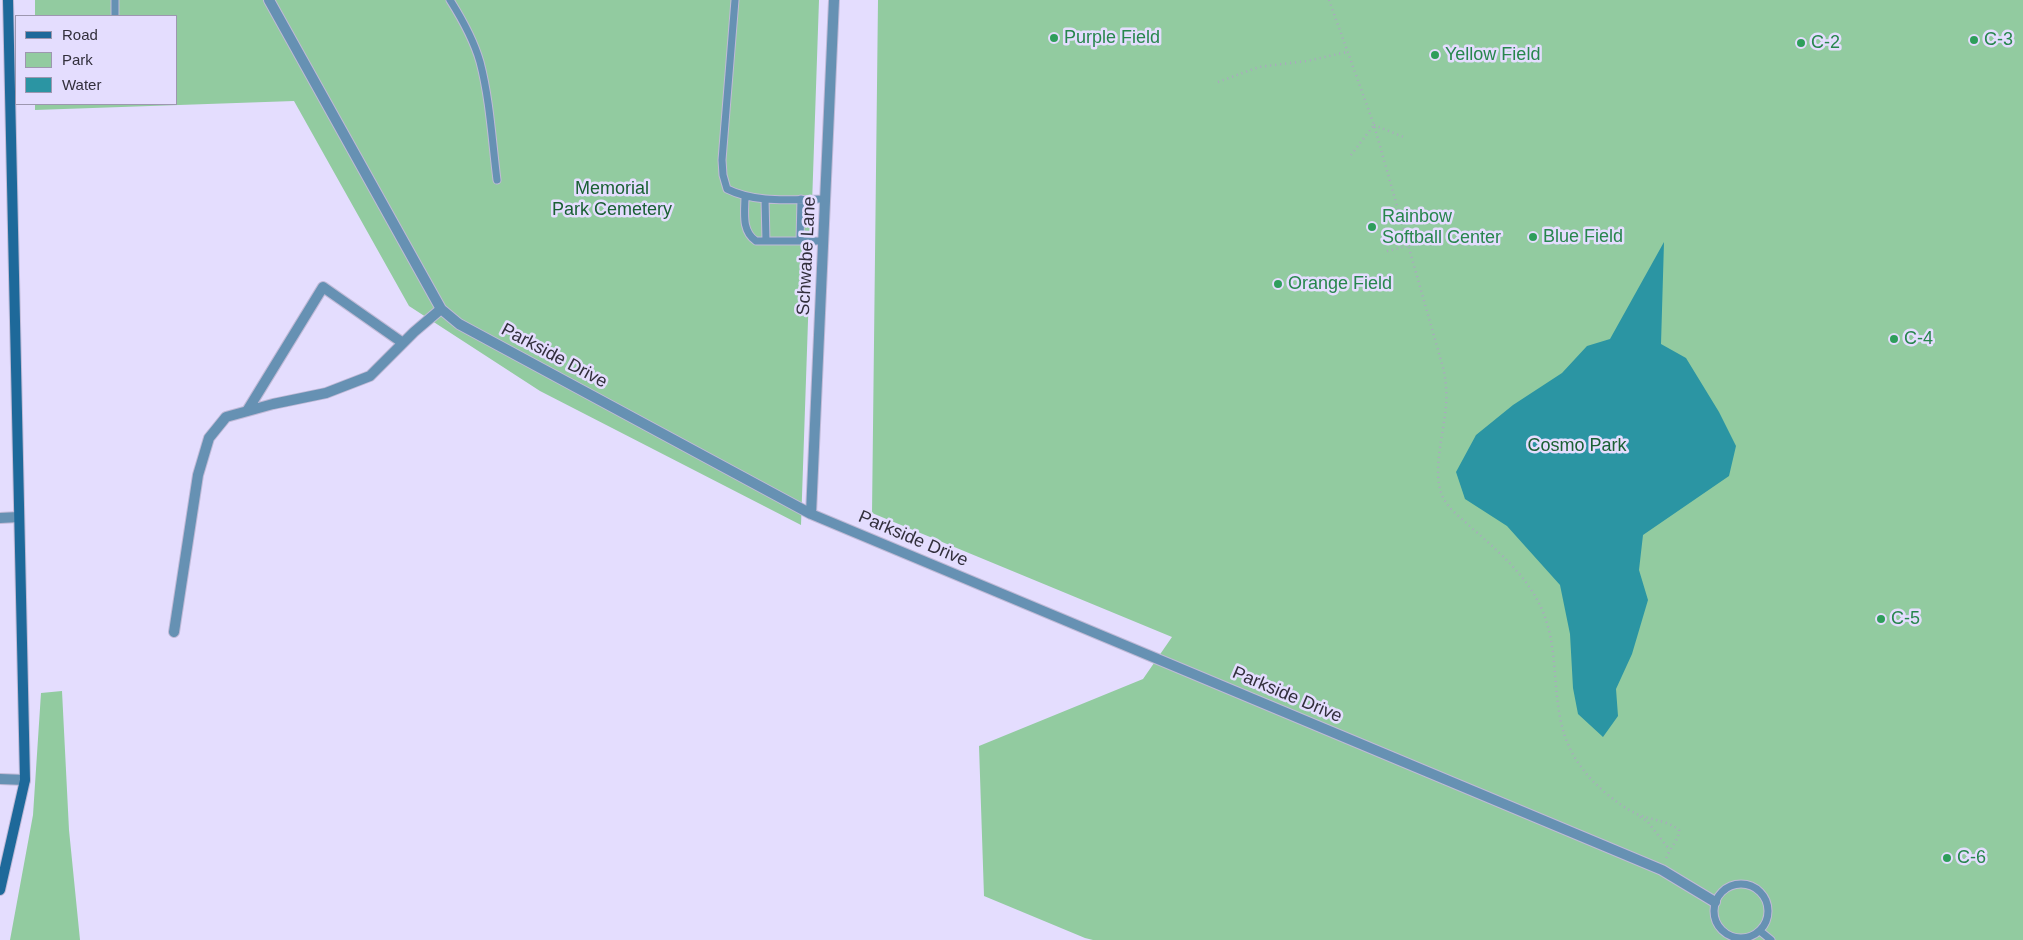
<!DOCTYPE html>
<html>
<head>
<meta charset="utf-8">
<style>
  body { margin:0 }
  #map { position:relative; width:2023px; height:940px; overflow:hidden; background:#e4ddfe; font-family:Helvetica,sans-serif }
  canvas { display:block }
  .legend { position:absolute; left:15px; top:15px; width:162px; height:90px; box-sizing:border-box; background:#e4ddfe; border:1px solid #9d97b0; margin:0; padding:6px 9px; list-style:none; font-size:15px; color:#322f3c }
  .legend li { display:flex; align-items:center; gap:10px; height:25px }
  .legend b { width:25px; border:1px solid #9d97b0 }
</style>
</head>
<body>
<div id="map">
<canvas width="2023" height="940"></canvas>
<ul class="legend">
<li><b style="height:6px;background:#1e699a"></b>Road</li>
<li><b style="height:14px;background:#92cba0"></b>Park</li>
<li><b style="height:14px;background:#2b95a3"></b>Water</li>
</ul>
</div>
<script>
const context = document.querySelector('canvas').getContext('2d');
context.lineJoin = 'round';
function paint(path, color) {
  context.fillStyle = color;
  context.fill(path, 'evenodd');
}
function stroke(path, color, width, dash) {
  context.strokeStyle = color;
  context.lineWidth = width;
  context.lineCap = dash ? 'butt' : 'round';
  context.setLineDash(dash || []);
  context.stroke(path);
}
function write(font, color, halo, rows, align = 'center') {
  context.font = font + ' Helvetica,sans-serif';
  context.lineWidth = 5;
  context.setLineDash([]);
  context.textBaseline = 'middle';
  context.strokeStyle = halo;
  context.fillStyle = color;
  for (const [text, x, y, turn = 0] of rows) {
    context.save();
    context.translate(x, y);
    context.rotate((+turn || 0) * Math.PI / 180);
    context.textAlign = isNaN(turn) ? turn : align;
    if (halo) context.strokeText(text, 0, 0);
    context.fillText(text, 0, 0);
    context.restore();
  }
}
const green = new Path2D(`
  M 35,0 L 819,0 L 801,525 L 540,391 L 409,306 L 294,101 L 35,110 L 35,104 L 176,104 L 176,16 L 35,16 Z
  M 878,0 L 2023,0 L 2023,940 L 1093,940 L 1085,938 L 984,896 L 979,746 L 1143,679 L 1172,637 L 872,513 Z
  M 62,691 L 69,830 L 80,940 L 10,940 L 33,815 L 41,693 Z`);
const water = new Path2D(`
  M 1664,242 L 1661,344 L 1686,358 L 1719,412 L 1736,446 L 1729,476 L 1643,535 L 1639,570 L 1648,600 L 1632,654 L 1616,689 L 1618,716 L 1603,737 L 1578,714 L 1573,688 L 1570,634 L 1560,585 L 1507,526 L 1465,499 L 1456,472 L 1476,435 L 1513,405 L 1562,373 L 1587,346 L 1610,339 Z`);
const path = new Path2D(`
  M 1329,0 L 1374,125 L 1444,371 C 1446,383 1447,394 1446,406 C 1444,432 1432,471 1442,495 C 1444,500 1447,504 1450,508 C 1483,540 1525,568 1543,612 C 1564,663 1545,721 1582,768 C 1593,784 1619,806 1637,814 C 1652,821 1665,819 1679,830 C 1679,840 1669,849 1666,859
  M 1218,82 L 1259,67 L 1307,61 L 1347,52
  M 1374,125 L 1406,138
  M 1351,155 L 1374,125
  M 1387,251 L 1433,239
  M 1640,817 L 1647,821 L 1669,849`);
const lane = new Path2D(`
  M 450,0 C 462,19 474,41 480,62 C 490,100 492,141 497,180
  M 735,0 L 722,160 L 723,175 L 727,189 C 757,204 793,199 825,199
  M 115,16 L 115,0
  M 745,196 C 745,212 741,231 756,241 L 823,241
  M 765,199 L 766,241
  M 800,241 L 801,199
  M1714 911a27 27 0 1 1 54 0a27 27 0 1 1-54 0Z
  M 1760,931 L 1771,940`);
const street = new Path2D(`
  M 269,0 L 441,309 L 459,324 L 811,514 L 1662,870 L 1715,902
  M 247,411 L 323,287 L 403,343
  M 811,514 L 834,0
  M 0,518 L 19,517
  M 174,632 L 198,475 L 209,438 L 226,417 L 273,404 L 326,393 L 370,376 L 414,332 L 441,309
  M 0,779 L 25,780`);
const secondary = new Path2D(`
  M 0,890 L 25,780 L 8,0`);
const markers = [
  [1054,38,5,"#2e9e5b"],
  [1974,40,5,"#2e9e5b"],
  [1801,43,5,"#2e9e5b"],
  [1435,55,5,"#2e9e5b"],
  [1372,227,5,"#2e9e5b"],
  [1533,237,5,"#2e9e5b"],
  [1278,284,5,"#2e9e5b"],
  [1894,339,5,"#2e9e5b"],
  [1881,619,5,"#2e9e5b"],
  [1947,858,5,"#2e9e5b"]
];
const leisureNames = [
  ["Purple Field",1064,38],
  ["C-3",1984,40],
  ["C-2",1811,43],
  ["Yellow Field",1445,55],
  ["Rainbow",1382,217],
  ["Softball Center",1382,238],
  ["Blue Field",1543,237],
  ["Orange Field",1288,284],
  ["C-4",1904,339],
  ["C-5",1891,619],
  ["C-6",1957,858]
];
const parkNames = [
  ["Memorial",612,189],
  ["Park Cemetery",612,210],
  ["Cosmo Park",1577,446]
];
const streetNames = [
  ["Schwabe Lane",807,256,-87],
  ["Parkside Drive",554,356,28],
  ["Parkside Drive",913,539,23],
  ["Parkside Drive",1287,695,23]
];
paint(green, '#92cba0');
paint(water, '#2b95a3');
stroke(lane, '#c0bad7', 9);
stroke(street, '#c0bad7', 12);
stroke(secondary, '#c0bad7', 12);
stroke(path, '#aca6c1', 2.5, [1, 4]);
stroke(lane, '#6691b3', 7);
stroke(street, '#6691b3', 10);
stroke(secondary, '#1e699a', 10);
for (const [x, y, r, color] of markers) {
  const dot = new Path2D();
  dot.arc(x, y, r, 0, 2 * Math.PI);
  context.fillStyle = color;
  context.fill(dot);
  stroke(dot, '#e4ddfe', 2);
}
write('18px', '#27864d', '#e4ddfe', leisureNames, 'left');
write('18px', '#1a6034', '#e4ddfe', parkNames);
write('18px', '#322f3c', '#e4ddfe', streetNames);
</script>
</body>
</html>
